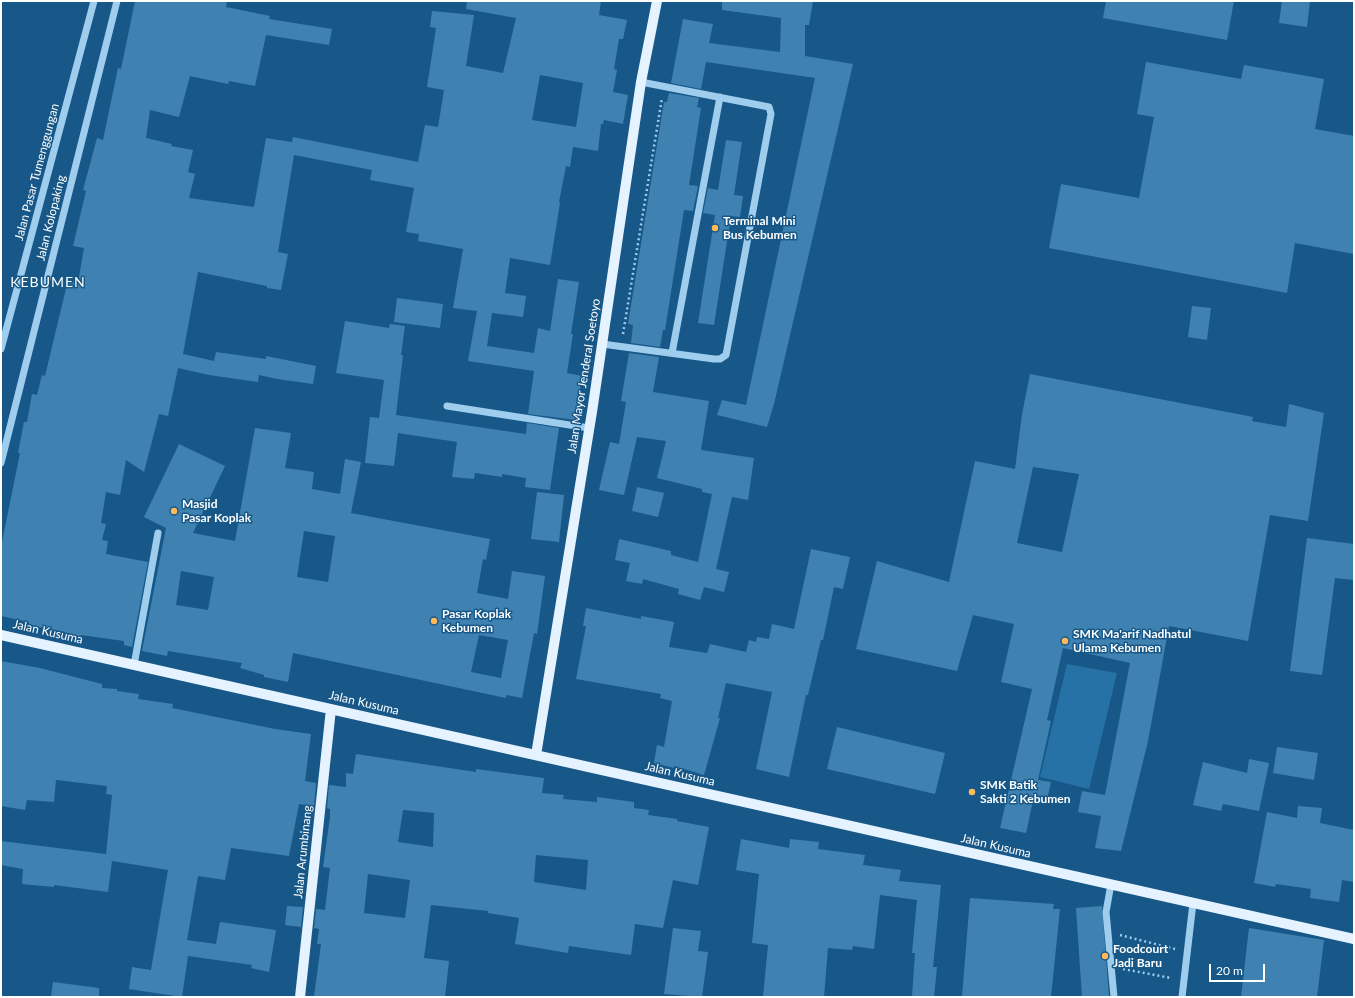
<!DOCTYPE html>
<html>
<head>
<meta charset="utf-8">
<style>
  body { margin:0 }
  #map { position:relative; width:1355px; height:998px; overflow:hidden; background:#175888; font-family:Lato,sans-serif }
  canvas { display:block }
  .frame { position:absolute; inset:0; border:2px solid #fff; pointer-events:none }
  .scale { position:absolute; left:1209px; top:964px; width:56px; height:18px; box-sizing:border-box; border:2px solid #fff; border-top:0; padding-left:5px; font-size:12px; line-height:14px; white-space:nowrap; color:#fff; -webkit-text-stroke:3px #175888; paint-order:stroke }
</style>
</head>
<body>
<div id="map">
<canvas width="1355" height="998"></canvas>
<div class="frame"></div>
<div class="scale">20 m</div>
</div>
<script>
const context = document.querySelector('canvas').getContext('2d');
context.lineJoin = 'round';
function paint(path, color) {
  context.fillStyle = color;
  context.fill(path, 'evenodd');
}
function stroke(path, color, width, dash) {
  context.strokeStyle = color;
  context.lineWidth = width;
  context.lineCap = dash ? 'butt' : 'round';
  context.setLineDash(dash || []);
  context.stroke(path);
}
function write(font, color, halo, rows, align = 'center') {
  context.font = font + ' Lato,sans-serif';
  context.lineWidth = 3;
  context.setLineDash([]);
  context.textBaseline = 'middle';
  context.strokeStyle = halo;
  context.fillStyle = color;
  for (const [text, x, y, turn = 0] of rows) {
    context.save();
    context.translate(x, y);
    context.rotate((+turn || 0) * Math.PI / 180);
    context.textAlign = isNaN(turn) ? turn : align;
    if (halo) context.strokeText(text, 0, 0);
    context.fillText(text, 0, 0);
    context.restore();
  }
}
const green = new Path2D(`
  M 1067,664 L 1117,673 L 1089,789 L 1040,777 Z`);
const building = new Path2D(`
  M 135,1 L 227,1 L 226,7 L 270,16 L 269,19 L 332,29 L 329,45 L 266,35 L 255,86 L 229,81 L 228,84 L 190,76 L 179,117 L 150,110 L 146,138 L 172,144 L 171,146 L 193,150 L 188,172 L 195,174 L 189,198 L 254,207 L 266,138 L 292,142 L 293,137 L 418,162 L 425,125 L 438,127 L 444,90 L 427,87 L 436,28 L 430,27 L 432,11 L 474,15 L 466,66 L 503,73 L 516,18 L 466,9 L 467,1 L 601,1 L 599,15 L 627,20 L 623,39 L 619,39 L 614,69 L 617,70 L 613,92 L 628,95 L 623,124 L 604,120 L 603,124 L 601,124 L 598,151 L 573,147 L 570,167 L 566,166 L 559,202 L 560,203 L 550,265 L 510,258 L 505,293 L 526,296 L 523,317 L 492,313 L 487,346 L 534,353 L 538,328 L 550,331 L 558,279 L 579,282 L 571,334 L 573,334 L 567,373 L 582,376 L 576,420 L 528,414 L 534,371 L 468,361 L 477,311 L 453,308 L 463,249 L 418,241 L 419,234 L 406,232 L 414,188 L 370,180 L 372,170 L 294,155 L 278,252 L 288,254 L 281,290 L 267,288 L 267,286 L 198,272 L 183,354 L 214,361 L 216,352 L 266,359 L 266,356 L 316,366 L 313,384 L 277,379 L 259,375 L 258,382 L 209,375 L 178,368 L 168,416 L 159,414 L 144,472 L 126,460 L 120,495 L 106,492 L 101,523 L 106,524 L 102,540 L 108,541 L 106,554 L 148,562 L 132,647 L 124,645 L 124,641 L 81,635 L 80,640 L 64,637 L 65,632 L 29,625 L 29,622 L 1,616 L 1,547 L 20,453 L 18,453 L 24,422 L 27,422 L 32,394 L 37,395 L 42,375 L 45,376 L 68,280 L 78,283 L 84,248 L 73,246 L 86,191 L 83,190 L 97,138 L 103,140 L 118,68 L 121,69 ZM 540,75 L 583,83 L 576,127 L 532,120 Z
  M 722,1 L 813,1 L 809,25 L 805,25 L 805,56 L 853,64 L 774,404 L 767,427 L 717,415 L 722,400 L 746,405 L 815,78 L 706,62 L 701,89 L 671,83 L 683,19 L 713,24 L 709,43 L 780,52 L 781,18 L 722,10 Z
  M 1106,1 L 1234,1 L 1227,40 L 1103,18 Z
  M 1282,1 L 1310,1 L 1307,27 L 1279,23 Z
  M 1146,62 L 1241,79 L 1244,65 L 1324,79 L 1315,129 L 1354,136 L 1354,254 L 1295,243 L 1287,293 L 1049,248 L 1061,184 L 1139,198 L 1154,117 L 1137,114 Z
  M 669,93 L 699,98 L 697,107 L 701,108 L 689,185 L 698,186 L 693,211 L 684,210 L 665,330 L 663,330 L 660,347 L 631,343 L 633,325 L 628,324 L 664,102 L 667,102 Z
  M 726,140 L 742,142 L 734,195 L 743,196 L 740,217 L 731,216 L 714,325 L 698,323 L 715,215 L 703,213 L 708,188 L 718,190 Z
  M 397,298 L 443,304 L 440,328 L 394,322 Z
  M 1192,306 L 1211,308 L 1207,340 L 1188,337 Z
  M 345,321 L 389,328 L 390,324 L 405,326 L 401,355 L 403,355 L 396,415 L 526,434 L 527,423 L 559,428 L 550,490 L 525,487 L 526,478 L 502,474 L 502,477 L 475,473 L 474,479 L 452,477 L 457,442 L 398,433 L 394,466 L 365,463 L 370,417 L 379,418 L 384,380 L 336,373 Z
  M 629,353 L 659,357 L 653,392 L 709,401 L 701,450 L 754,458 L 748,500 L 732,497 L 716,569 L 729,572 L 724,592 L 704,587 L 700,600 L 678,594 L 679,589 L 643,579 L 642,584 L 626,581 L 630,563 L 615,560 L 619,539 L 671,551 L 671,555 L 698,562 L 712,494 L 702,492 L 702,489 L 657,478 L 666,441 L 637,437 L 624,495 L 599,490 L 610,442 L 619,444 L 626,402 L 621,401 Z
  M 1030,374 L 1253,417 L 1252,421 L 1286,427 L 1289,404 L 1324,413 L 1308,521 L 1270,515 L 1248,641 L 1169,626 L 1148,741 L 1121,851 L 1095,848 L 1101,816 L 1078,812 L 1082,791 L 1105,795 L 1130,663 L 1063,648 L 1047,720 L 1051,721 L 1038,780 L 1051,782 L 1046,804 L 1033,801 L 1026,833 L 1000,828 L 1032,689 L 1001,682 L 1014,624 L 973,615 L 957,671 L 856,649 L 877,561 L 949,582 L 975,461 L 1015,469 L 1022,414 ZM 1033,467 L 1079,474 L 1062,552 L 1017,543 Z
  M 255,428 L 291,433 L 285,468 L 314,472 L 312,489 L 340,494 L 345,459 L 361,462 L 351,513 L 490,539 L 486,560 L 483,559 L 477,593 L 508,599 L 512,571 L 545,576 L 537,634 L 534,633 L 522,698 L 506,695 L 506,698 L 293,653 L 288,682 L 264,677 L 264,675 L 240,668 L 242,663 L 168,651 L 167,656 L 142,651 L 166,528 L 144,517 L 179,444 L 225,466 L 193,533 L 235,541 ZM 304,531 L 335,536 L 328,582 L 297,577 ZM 181,571 L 214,577 L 208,610 L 176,605 ZM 479,635 L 508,640 L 501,678 L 471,672 Z
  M 637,487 L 664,493 L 658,517 L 632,511 Z
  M 537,492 L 564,495 L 559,542 L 531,539 Z
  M 1307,538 L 1354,544 L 1354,580 L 1335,578 L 1322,675 L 1290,671 Z
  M 811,549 L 850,557 L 843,589 L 834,587 L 823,640 L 821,640 L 808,695 L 806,695 L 789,777 L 756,769 L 772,692 L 726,683 L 718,718 L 720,718 L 704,775 L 674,766 L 674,768 L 654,763 L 657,745 L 664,747 L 672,701 L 660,698 L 661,694 L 576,679 L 586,626 L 583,626 L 586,608 L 641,619 L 641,616 L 674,622 L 669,647 L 707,653 L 710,644 L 746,652 L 749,640 L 756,642 L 757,637 L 769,639 L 772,624 L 794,629 Z
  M 1,661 L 40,668 L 102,684 L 102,688 L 117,689 L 117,691 L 139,694 L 138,699 L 173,704 L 172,708 L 275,729 L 311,734 L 305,781 L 316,783 L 314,806 L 299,804 L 289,856 L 231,848 L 225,880 L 198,876 L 187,940 L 216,944 L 220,922 L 276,930 L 269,972 L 251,968 L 252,965 L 188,956 L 182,997 L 129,989 L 132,967 L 151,970 L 168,870 L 112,861 L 108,892 L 54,885 L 54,887 L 22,884 L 23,869 L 1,865 L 1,841 L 106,854 L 112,795 L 106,794 L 107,786 L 56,780 L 54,802 L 27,800 L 25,810 L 1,806 Z
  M 837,727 L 945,753 L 935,794 L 827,769 Z
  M 1277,747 L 1318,753 L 1314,780 L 1273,773 Z
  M 356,754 L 476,772 L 476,769 L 544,778 L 542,793 L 564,795 L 563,799 L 597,802 L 597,797 L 634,802 L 634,808 L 649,810 L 648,815 L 677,819 L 677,821 L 709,827 L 698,885 L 673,880 L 663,928 L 635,924 L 631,955 L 569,946 L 568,953 L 515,944 L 519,918 L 488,913 L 488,911 L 431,905 L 424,958 L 449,961 L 445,997 L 314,997 L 321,944 L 317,944 L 319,929 L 314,928 L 316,909 L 325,910 L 330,868 L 323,867 L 330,817 L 330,809 L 327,808 L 329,785 L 346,787 L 346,773 L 353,774 ZM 403,810 L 434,813 L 433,847 L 398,842 ZM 536,855 L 588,860 L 586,890 L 534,882 ZM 368,874 L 410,880 L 405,918 L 364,913 Z
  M 1249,759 L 1269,763 L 1259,811 L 1223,804 L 1221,811 L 1193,805 L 1203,762 L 1247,773 Z
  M 1298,806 L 1322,808 L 1320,823 L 1354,830 L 1354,882 L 1342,880 L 1339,902 L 1310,898 L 1311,889 L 1276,884 L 1275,887 L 1254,883 L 1267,812 L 1297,818 Z
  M 741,839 L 789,848 L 790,839 L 819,842 L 818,849 L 865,855 L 863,865 L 901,870 L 899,881 L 941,885 L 933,967 L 937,967 L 934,997 L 912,997 L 915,953 L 912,953 L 917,900 L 880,895 L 874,949 L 853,946 L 852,950 L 828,948 L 824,997 L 763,997 L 768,945 L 752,943 L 759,874 L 736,870 Z
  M 970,898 L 1054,904 L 1053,909 L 1060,909 L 1051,997 L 962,997 Z
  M 287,906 L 303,907 L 301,927 L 285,925 Z
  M 1102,906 L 1109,997 L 1082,997 L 1076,908 Z
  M 673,928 L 701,931 L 698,951 L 708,952 L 702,997 L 664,994 Z
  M 1249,928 L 1324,940 L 1317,997 L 1241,997 Z
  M 53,982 L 99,988 L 99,997 L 51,997 Z`);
const path = new Path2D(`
  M 623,334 L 662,98
  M 1120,935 L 1175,949
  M 1123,969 L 1171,978`);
const minor = new Path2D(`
  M 602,344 L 714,359 L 720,359 L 726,355 L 771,114 L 769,107 L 641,82
  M 1,349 L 94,1
  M 672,353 L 720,97
  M 447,406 L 589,428
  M 1,463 L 117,1
  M 134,665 L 158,533
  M 1111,884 L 1106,912 L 1114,997
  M 1182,997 L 1193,903`);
const major = new Path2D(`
  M 1,635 L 1354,939
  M 536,755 L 592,412 L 641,82 L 657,1
  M 300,997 L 331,709`);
const markers = [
  [715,228,4,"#ffb95b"],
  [174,511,4,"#ffb95b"],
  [434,621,4,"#ffb95b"],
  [1065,641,4,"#ffb95b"],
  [972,792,4,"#ffb95b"],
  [1105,956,4,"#ffb95b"]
];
const streetNames = [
  ["Jalan Pasar Tumenggungan",37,172,-75],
  ["Jalan Kolopaking",51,218,-76],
  ["Jalan Mayor Jenderal Soetoyo",584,376,-81],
  ["Jalan Kusuma",48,632,13],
  ["Jalan Kusuma",364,703,13],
  ["Jalan Kusuma",680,774,13],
  ["Jalan Kusuma",996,846,13],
  ["Jalan Arumbinang",303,852,-84]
];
const poiNames = [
  ["Terminal Mini",723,221],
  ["Bus Kebumen",723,235],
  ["Masjid",182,504],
  ["Pasar Koplak",182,518],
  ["Pasar Koplak",442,614],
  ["Kebumen",442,628],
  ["SMK Ma'arif Nadhatul",1073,634],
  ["Ulama Kebumen",1073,648],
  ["SMK Batik",980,785],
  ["Sakti 2 Kebumen",980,799],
  ["Foodcourt",1113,949],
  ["Jadi Baru",1113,963]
];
const quarterNames = [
  ["KEBUMEN",48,282]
];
paint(green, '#2671a6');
paint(building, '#3f82b2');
stroke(path, '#9ecdee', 2.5, [2, 3]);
stroke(minor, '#9ecdee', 7);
stroke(major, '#e5f2ff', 10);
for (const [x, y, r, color] of markers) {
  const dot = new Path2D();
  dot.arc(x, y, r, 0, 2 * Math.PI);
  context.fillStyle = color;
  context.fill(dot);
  stroke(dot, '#175888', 1.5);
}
write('12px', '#fff', '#175888', streetNames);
write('bold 12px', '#fff', '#175888', poiNames, 'left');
context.letterSpacing = '1px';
write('14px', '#fff', '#175888', quarterNames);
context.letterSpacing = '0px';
</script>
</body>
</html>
